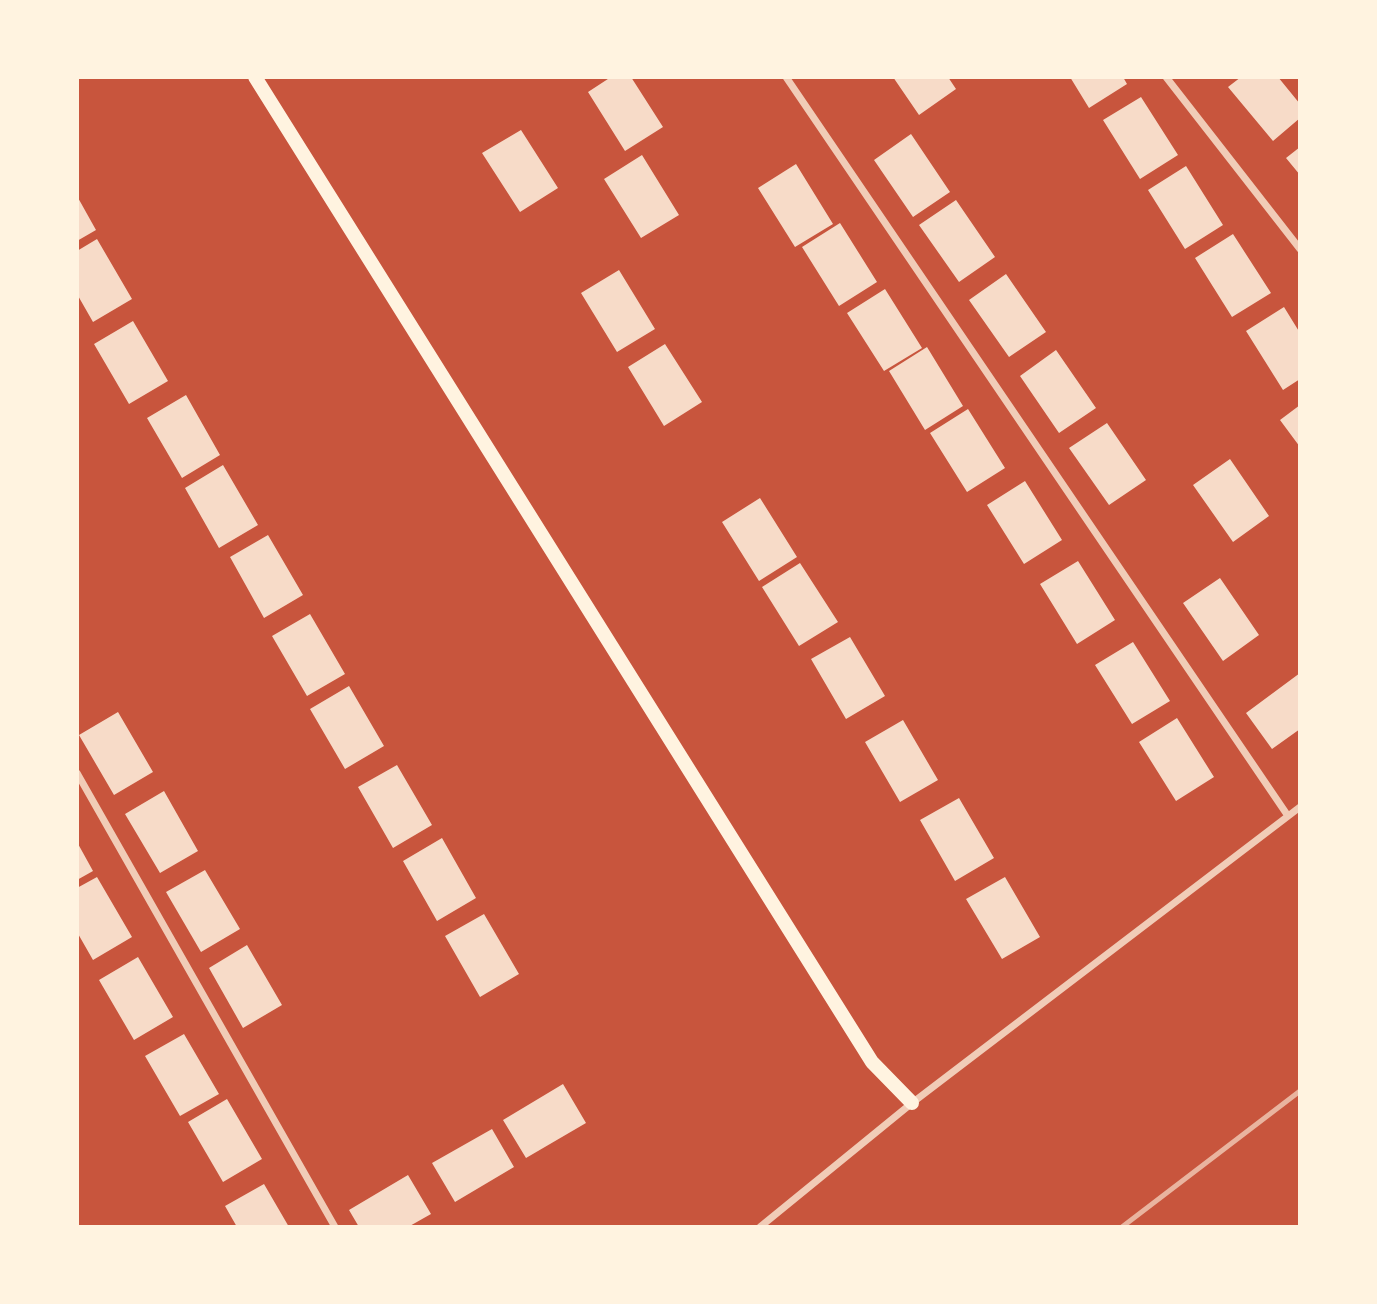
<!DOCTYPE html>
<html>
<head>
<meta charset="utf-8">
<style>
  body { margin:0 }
  #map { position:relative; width:1377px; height:1304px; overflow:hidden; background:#c8553d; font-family:"Titillium Web",sans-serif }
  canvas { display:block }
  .frame { position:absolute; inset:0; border:79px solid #fff3e0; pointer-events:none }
</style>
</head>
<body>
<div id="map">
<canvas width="1377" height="1304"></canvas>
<div class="frame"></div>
</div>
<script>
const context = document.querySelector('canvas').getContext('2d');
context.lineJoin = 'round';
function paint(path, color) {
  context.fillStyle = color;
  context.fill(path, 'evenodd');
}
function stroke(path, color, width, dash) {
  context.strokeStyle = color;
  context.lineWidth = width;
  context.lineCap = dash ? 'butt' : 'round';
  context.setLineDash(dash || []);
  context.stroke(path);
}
const building = new Path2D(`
  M 611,77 L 631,77 L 663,127 L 625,151 L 588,92 Z
  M 893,77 L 948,77 L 956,89 L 919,115 Z
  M 1070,77 L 1123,77 L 1127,84 L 1089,108 Z
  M 1241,77 L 1278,77 L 1300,104 L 1300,118 L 1273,141 L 1228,87 Z
  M 1141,97 L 1178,155 L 1140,179 L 1103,120 Z
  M 521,130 L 558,188 L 520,212 L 482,153 Z
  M 911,134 L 950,192 L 913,217 L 874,160 Z
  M 1300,147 L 1300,175 L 1286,158 Z
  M 642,155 L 679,215 L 641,238 L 604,179 Z
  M 796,164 L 833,224 L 795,247 L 758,188 Z
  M 1186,166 L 1223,225 L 1185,249 L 1148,190 Z
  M 77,196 L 96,230 L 77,241 Z
  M 956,200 L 995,257 L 959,282 L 919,225 Z
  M 840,223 L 877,282 L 839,306 L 802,247 Z
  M 1233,234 L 1271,293 L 1232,317 L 1195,258 Z
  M 97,239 L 132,299 L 93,322 L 77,294 L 77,251 Z
  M 619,270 L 655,329 L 617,352 L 581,293 Z
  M 1006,274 L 1046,332 L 1009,357 L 969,300 Z
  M 885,289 L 922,348 L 884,371 L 847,313 Z
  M 1284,307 L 1300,333 L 1300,379 L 1283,390 L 1246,331 Z
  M 133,321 L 168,381 L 129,404 L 94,344 Z
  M 665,344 L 702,402 L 664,426 L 628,367 Z
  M 927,347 L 963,406 L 925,430 L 889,371 Z
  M 1056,350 L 1096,408 L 1059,433 L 1020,376 Z
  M 186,395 L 220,455 L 182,478 L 147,418 Z
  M 1300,405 L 1300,447 L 1280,420 Z
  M 968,409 L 1005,468 L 967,492 L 930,433 Z
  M 1107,423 L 1146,480 L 1109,505 L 1069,448 Z
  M 1230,459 L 1269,516 L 1233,542 L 1193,485 Z
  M 223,465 L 258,525 L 219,548 L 185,488 Z
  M 1025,481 L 1062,540 L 1024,564 L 987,505 Z
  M 760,498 L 797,557 L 759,581 L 722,522 Z
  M 268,535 L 303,595 L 264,618 L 230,557 Z
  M 1078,561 L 1115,620 L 1077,644 L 1040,584 Z
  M 800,563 L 838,622 L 799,646 L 762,587 Z
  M 1220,578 L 1259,635 L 1223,661 L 1183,603 Z
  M 310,614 L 345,674 L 307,696 L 272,636 Z
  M 850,637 L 885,696 L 846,719 L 811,659 Z
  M 1133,642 L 1170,701 L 1132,724 L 1095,665 Z
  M 1300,673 L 1300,729 L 1272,749 L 1246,713 Z
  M 349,686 L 384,746 L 345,769 L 310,709 Z
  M 118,712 L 153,772 L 114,795 L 79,735 Z
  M 1177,718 L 1214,777 L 1176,801 L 1139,742 Z
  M 903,720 L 938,780 L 900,802 L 865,742 Z
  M 397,765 L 432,825 L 393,848 L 358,787 Z
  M 164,791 L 198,851 L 160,873 L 125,814 Z
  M 959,798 L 994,858 L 955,881 L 920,820 Z
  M 442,838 L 476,898 L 437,921 L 403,861 Z
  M 77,842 L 93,871 L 77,880 Z
  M 205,870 L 240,929 L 201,952 L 166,892 Z
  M 97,877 L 132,937 L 93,960 L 77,932 L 77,888 Z
  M 1005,877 L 1040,937 L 1002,959 L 966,899 Z
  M 484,914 L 519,974 L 480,997 L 445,936 Z
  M 247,945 L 282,1005 L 243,1028 L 209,968 Z
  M 138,957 L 173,1017 L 134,1040 L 99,980 Z
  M 184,1034 L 219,1094 L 180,1116 L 145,1056 Z
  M 563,1084 L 586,1123 L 526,1158 L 503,1120 Z
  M 227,1099 L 262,1159 L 223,1182 L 188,1122 Z
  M 492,1129 L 514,1167 L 455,1202 L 432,1163 Z
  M 408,1175 L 431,1214 L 408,1227 L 359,1227 L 349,1210 Z
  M 264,1184 L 289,1227 L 237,1227 L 225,1206 Z`);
const minor = new Path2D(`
  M 786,77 L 1288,816
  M 1166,77 L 1300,249
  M 77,773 L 335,1227
  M 760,1227 L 912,1103 L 1300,807`);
const secondary = new Path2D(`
  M 255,77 L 872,1062 L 912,1103`);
const rail = new Path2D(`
  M 1122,1227 L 1300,1091`);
paint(building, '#f7dbc8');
stroke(minor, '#f1ccb7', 7);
stroke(secondary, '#fff3e0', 14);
stroke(rail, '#e9b49f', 5);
</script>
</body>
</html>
